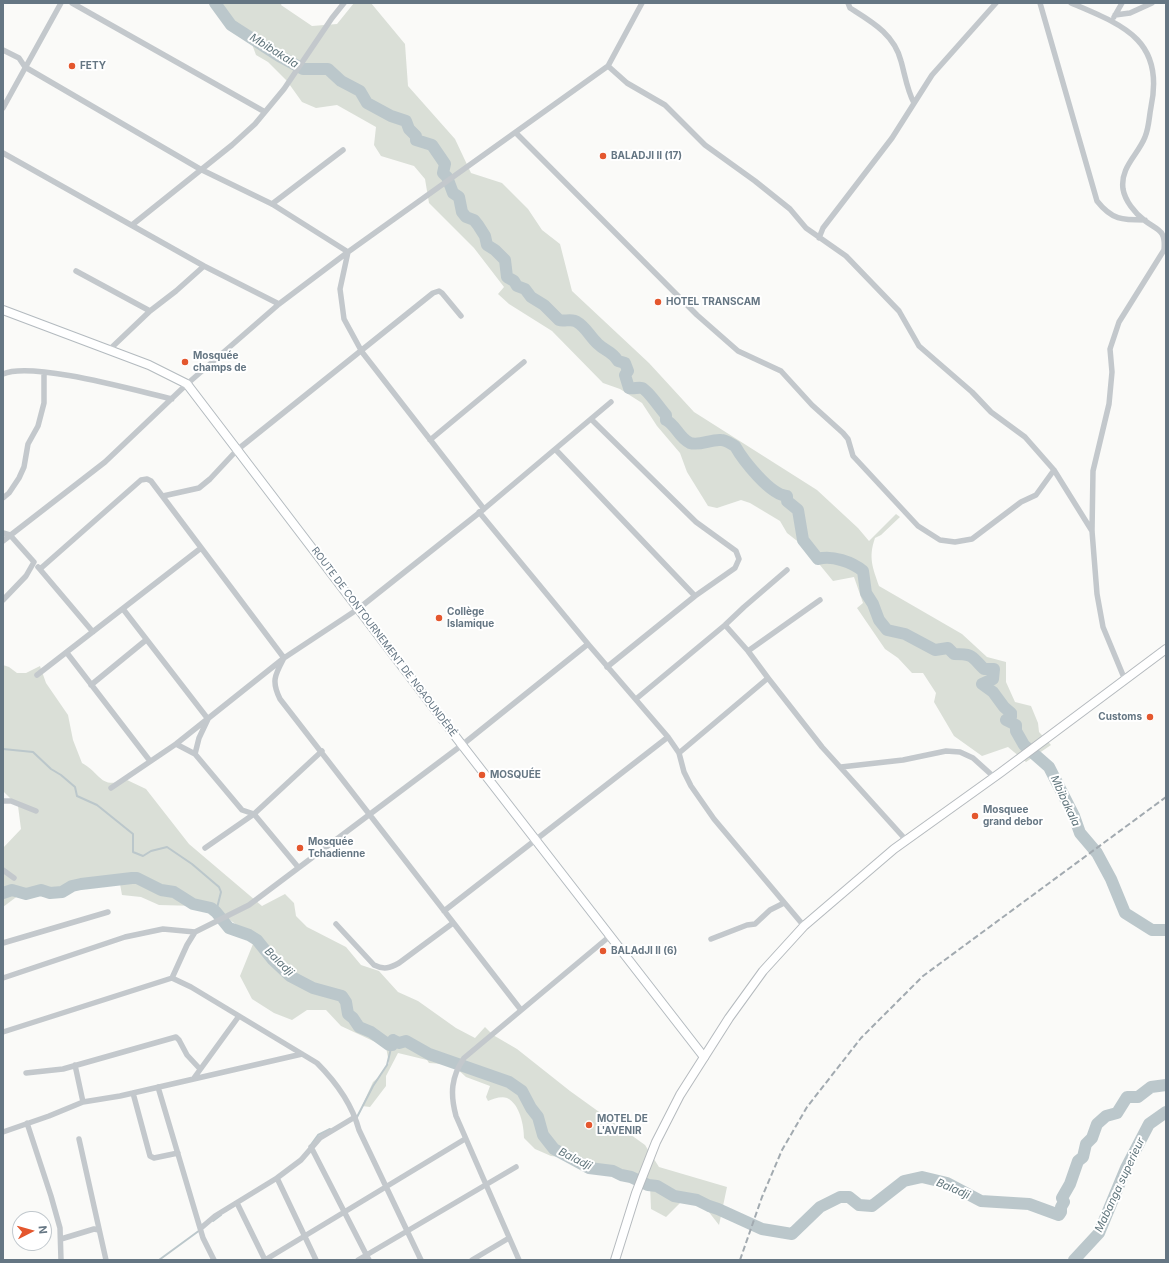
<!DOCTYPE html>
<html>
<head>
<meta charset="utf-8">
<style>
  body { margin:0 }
  #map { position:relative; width:1169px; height:1263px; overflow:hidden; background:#fafaf8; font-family:Inter,sans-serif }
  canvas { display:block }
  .frame { position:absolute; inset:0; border:4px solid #657683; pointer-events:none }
  .north { position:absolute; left:12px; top:1211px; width:40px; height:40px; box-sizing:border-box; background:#fff; border:1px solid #c1c8cd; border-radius:50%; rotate:84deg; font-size:11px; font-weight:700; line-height:16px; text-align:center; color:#657683 }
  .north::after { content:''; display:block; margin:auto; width:14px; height:18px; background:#e4572e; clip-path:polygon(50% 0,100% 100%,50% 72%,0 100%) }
</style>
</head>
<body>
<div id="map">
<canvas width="1169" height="1263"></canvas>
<div class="frame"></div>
<div class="north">N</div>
</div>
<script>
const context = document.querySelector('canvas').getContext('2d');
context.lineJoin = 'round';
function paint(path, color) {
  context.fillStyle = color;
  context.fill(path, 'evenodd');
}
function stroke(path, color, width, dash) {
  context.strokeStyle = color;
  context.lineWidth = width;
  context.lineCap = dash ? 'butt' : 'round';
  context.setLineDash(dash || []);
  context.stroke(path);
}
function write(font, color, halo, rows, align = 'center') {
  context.font = font + ' Inter,sans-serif';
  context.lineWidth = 4;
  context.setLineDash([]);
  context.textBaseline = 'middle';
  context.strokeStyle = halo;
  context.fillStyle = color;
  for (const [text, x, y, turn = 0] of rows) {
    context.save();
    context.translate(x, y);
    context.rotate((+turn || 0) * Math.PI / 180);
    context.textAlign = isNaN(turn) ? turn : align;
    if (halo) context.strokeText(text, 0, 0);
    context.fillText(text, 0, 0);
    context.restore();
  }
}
const green = new Path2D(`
  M 209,3 L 282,3 L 281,5 L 312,26 L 337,24 L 354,3 L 371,3 L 405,44 L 408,86 L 455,139 L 471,173 L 502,183 L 528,209 L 542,230 L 560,244 L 572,291 L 649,363 L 694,412 L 817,490 L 858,528 L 869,541 L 896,514 L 900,517 L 881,535 L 875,538 C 868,558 873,568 879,586 L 962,634 L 987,657 L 1006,662 L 1006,682 L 1015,702 L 1031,706 L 1038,723 L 1039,732 L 1051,745 L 1026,762 L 1008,747 L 982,756 L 954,736 L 934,702 L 936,693 L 923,673 L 912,673 L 898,658 L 885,649 L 857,608 L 863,603 L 854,577 L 833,581 L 806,548 L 787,533 L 780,521 L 750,503 L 741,500 L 717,508 L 708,506 L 687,472 L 680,453 L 657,426 L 642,403 L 620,389 L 603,383 L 552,331 L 509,304 L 498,294 L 504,287 L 474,248 L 429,203 L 425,179 L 414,166 L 381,156 L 374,145 L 376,127 L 337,105 L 316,108 L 302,102 L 287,81 L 268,62 L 256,55 L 249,36 L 227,27 Z
  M 3,665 L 9,667 L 17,673 L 26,673 L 40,666 L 46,683 L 68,715 L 73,740 L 82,763 C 103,775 99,789 127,780 L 146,789 L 189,844 L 262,906 L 285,894 L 294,903 L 296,916 L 307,927 L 346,947 L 361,965 L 379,971 L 398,992 L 418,1001 L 456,1028 L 475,1038 L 485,1027 L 493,1035 L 517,1049 L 570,1091 L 645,1145 L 659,1167 L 727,1187 L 719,1225 L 701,1202 L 681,1202 L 666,1217 L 651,1209 L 650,1185 L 632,1176 L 581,1159 L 551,1156 L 535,1149 L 524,1138 C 524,1126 520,1104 507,1098 C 501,1096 493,1099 488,1101 L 486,1097 L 490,1086 L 466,1077 L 455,1067 L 444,1064 L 429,1063 L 427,1060 L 398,1053 L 386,1076 L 386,1086 L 370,1107 L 362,1106 L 373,1082 L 381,1075 L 389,1063 L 386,1047 L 341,1026 L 326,1010 L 307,1010 L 292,1020 L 274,1013 L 252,999 L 240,976 L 255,939 L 217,910 L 197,906 L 159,905 L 141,897 L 122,895 L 120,884 L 105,882 L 49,898 L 23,892 L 3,907 L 3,848 L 21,829 L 18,806 L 3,791 Z`);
const stream = new Path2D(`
  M 3,749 L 33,752 L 51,769 L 61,775 L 75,787 L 77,796 L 97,805 L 133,834 L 133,852 L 143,856 L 151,851 L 167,847 L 192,864 L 219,887 L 221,892 L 216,912
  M 356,1119 L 373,1086 L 387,1065 L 393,1040
  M 310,1146 L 318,1135 L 330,1129
  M 213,1221 L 221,1215
  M 159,1260 L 200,1230`);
const river = new Path2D(`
  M 215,3 L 231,25 L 279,56 L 303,69 L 328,69 L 341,81 L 360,91 L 367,103 L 391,116 L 406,121 L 409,129 L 416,136 L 416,140 L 432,145 L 445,164 L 443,173 L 447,177 L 453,193 L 459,197 L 462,212 L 466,217 L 474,220 L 478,225 L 485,236 L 487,245 L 495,250 L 505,260 L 507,277 L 514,281 L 517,286 L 525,289 L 531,297 L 544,305 L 559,320 C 564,322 572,318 577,322 C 586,327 590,337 598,344 C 605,351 612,351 618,361 L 625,363 L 628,371 L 625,375 L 629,388 C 634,389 638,387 642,388 C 649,391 660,409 666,415 L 666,420 C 676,425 679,438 690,443 C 700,446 711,439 721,440 C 726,440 731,444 735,446 C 743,460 770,495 787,496 L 787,501 L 798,510 L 803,540 L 818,559 C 832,555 852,562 863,571 L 866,593 L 873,604 L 879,620 L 887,630 L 905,634 L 935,650 L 948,648 L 954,654 C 974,654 971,656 984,669 L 994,669 L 993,679 L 982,684 L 993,692 L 1004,707 L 1011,713 L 1011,717 L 1006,720 L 1016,725 L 1016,731 L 1024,745 L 1049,767 L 1074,816 L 1080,833 L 1097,853 L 1111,879 L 1125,913 L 1152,930 L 1166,930
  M 3,893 L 12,890 L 26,894 L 41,890 L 50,893 L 62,892 L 72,886 L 81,884 L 132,878 L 137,878 L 161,890 L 174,892 L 193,904 L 211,908 L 216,912 L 229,928 L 249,935 L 257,940 L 273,960 L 290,976 L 313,988 L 342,996 L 346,1002 L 348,1014 L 353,1018 L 359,1027 L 371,1032 L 389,1045 L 392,1045 L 393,1040 L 399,1043 L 406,1041 L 429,1054 L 509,1082 L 522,1091 L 531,1108 L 538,1117 L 543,1135 L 554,1149 L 589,1168 L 613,1171 L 621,1175 L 631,1177 L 648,1185 L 657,1186 L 674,1196 L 697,1200 L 709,1206 L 718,1209 L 762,1229 L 792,1234 L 820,1207 L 840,1197 L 849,1197 L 859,1205 L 872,1206 L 904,1181 L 922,1177 L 947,1183 L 981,1201 L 1029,1204 L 1059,1215 L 1061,1212 L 1061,1207 L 1064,1202 L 1062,1198 L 1070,1184 L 1078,1161 L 1083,1157 L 1086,1144 L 1092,1138 L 1097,1124 L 1106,1116 L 1117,1113 L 1127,1097 L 1138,1097 L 1151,1087 L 1166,1085
  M 1074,1260 L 1099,1233 L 1126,1168 L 1149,1124 L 1166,1112`);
const street = new Path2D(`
  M 72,3 L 265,112
  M 848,3 L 850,8 C 872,22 894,34 901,61 C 905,75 907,90 914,103
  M 1040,3 L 1097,201 C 1112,220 1122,220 1145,220
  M 1071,3 C 1123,25 1165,40 1151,107 C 1149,117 1149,128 1145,137 C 1138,155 1120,167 1123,189 C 1125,201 1135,213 1144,220 C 1158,231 1166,229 1164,250 L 1119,322 L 1110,349 L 1112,372 L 1109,404 L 1093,471 L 1092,531 L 1097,594 L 1103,627 L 1125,680
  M 1115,15 L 1130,13 L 1152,3
  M 1114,17 L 1122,3
  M 3,50 L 19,58 L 25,67 L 200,169 L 272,204 L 348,252 L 340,289 L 344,319 L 362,352 L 484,509
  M 608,66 L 627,83 L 665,105 L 705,145 L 755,181 L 790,209 L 806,228 L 846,256 L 899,311 L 919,346 L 972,392 L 991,412 L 1025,437 L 1054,470 L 1092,531
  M 3,108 L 61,3
  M 516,133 L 697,315 L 738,351 L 781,371 L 812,405 L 843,433 L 848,439 L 853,456 L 918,526 L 940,540 L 955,542 L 972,539 L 1021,502 L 1036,495 L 1054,470
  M 3,153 L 204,266 L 279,304
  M 272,204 L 343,150
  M 132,225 L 232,145 L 255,124 L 284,89 L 332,18 L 344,3
  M 819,238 L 823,228 L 892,138 L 932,75 L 996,3
  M 76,271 L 150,311
  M 109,350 L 150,311 L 176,291 L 204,266
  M 3,374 C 32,361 137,391 172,399
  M 591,419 L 696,522 L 736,551 L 739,559 L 735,568 L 695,596 L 607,667
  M 430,440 L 524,362
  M 556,450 L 695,596
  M 163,496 L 199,488 L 210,479 L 237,450 L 433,293 L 439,291 L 442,293 L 461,316
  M 3,498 L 9,493 L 19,478 L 24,467 L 28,444 L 38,426 L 44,403 L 44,372
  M 3,533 L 10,535 L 34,562 L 26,576 L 3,600
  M 3,541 L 105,462 L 187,384 L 279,304 L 348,252 L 608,66 L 642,3
  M 38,567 L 93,632
  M 40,569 L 141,480 L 147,479 L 151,481 L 284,658 C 275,675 271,681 280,699 L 521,1010
  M 123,609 L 208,719 L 199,738 L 195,754
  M 588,644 L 668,737
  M 748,651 L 820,600
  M 67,653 L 150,761
  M 37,675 L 201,548
  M 768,678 L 822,747 L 906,840
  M 91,685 L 146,640
  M 636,699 L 725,625 L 744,607 L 787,570
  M 176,744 L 195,754 L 242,810 L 254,814 L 298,867
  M 679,753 L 768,678 L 748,651 L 725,625
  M 841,767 L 903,760 L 946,751 L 960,752 L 973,758 L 994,777
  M 111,788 L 176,744 L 284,658 L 358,609 L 484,509 L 611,402
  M 3,801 L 11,801 L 36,811
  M 205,848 L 254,814 L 322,751
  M 3,870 L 14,878
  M 444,911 L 668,737 L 679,753 L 684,772 L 691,786 L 714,819 L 804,926
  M 336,924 L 374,965 C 384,970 390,968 399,963 L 453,923
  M 711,939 L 747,925 L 755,924 L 770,910 L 784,903
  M 3,943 L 108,912
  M 3,978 L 125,937 L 163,929 L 195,932 L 249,905 L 462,745 L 588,644 L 479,512
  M 172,978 L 187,945 L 195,932
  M 3,1032 L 172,978 L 191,987 L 317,1063 C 335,1081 352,1104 359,1130 L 421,1260
  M 75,1065 L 83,1102
  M 26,1073 L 63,1069 L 176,1037 L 179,1040 L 187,1055 L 200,1069
  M 194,1078 L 239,1016
  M 158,1087 L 203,1238 L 214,1260
  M 133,1093 L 150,1156 L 154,1158 L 178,1153
  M 27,1123 L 51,1196 L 60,1228 L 61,1260
  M 3,1132 L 49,1116 L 83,1102 L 120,1096 L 302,1054
  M 79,1139 L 106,1260
  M 311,1147 L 369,1260
  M 277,1178 L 316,1260
  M 237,1203 L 265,1260
  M 201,1228 L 215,1216 L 277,1178 L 301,1160 L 320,1138 L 355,1117
  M 61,1239 L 94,1229 L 99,1230
  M 265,1260 L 465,1139
  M 358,1260 L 516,1167
  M 472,1260 L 509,1238
  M 519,1260 L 456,1116 C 450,1094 451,1077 464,1058 L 610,936`);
const secondary = new Path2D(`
  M 3,310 L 149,365 L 187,384 L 462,745 L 704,1057`);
const primary = new Path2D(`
  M 615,1260 L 636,1193 L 656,1142 L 680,1095 L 729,1018 L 763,971 L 804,926 L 894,849 L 1000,773 L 1166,649`);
const rail = new Path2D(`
  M 740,1260 L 762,1197 L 782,1150 L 807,1107 L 861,1038 L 923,976 L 1166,797`);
const markers = [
  [72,66,4,"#e4572e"],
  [603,156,4,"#e4572e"],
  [658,302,4,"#e4572e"],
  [185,362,4,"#e4572e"],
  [439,618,4,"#e4572e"],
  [1150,717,4,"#e4572e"],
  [482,775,4,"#e4572e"],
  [975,816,4,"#e4572e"],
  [300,848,4,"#e4572e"],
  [603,951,4,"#e4572e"],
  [589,1125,4,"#e4572e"]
];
const poiNames = [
  ["FETY",80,66],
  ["BALADJI II (17)",611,156],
  ["HOTEL TRANSCAM",666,302],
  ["Mosquée",193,356],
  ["champs de",193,368],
  ["Collège",447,612],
  ["Islamique",447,624],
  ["Customs",1142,717,"right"],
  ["MOSQUÉE",490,775],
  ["Mosquee",983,810],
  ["grand debor",983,822],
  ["Mosquée",308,842],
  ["Tchadienne",308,854],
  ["BALAdJI II (6)",611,951],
  ["MOTEL DE",597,1119],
  ["L'AVENIR",597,1131]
];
const streetNames = [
  ["ROUTE DE CONTOURNEMENT DE NGAOUNDÉRÉ",384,642,53]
];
const waterNames = [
  ["Mbibakala",274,51,32],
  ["Mbibakala",1065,801,65],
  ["Baladji",279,962,44],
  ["Baladji",575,1159,27],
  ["Mabanga superieur",1120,1185,-65],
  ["Baladji",953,1189,23]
];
paint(green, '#dadfd7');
stroke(stream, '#bbc7cb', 2);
stroke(river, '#bbc7cb', 12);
stroke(secondary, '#b3babf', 10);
stroke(primary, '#b5babe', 10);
stroke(street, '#c3c8cc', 5.5);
stroke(secondary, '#fff', 8);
stroke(primary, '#fff', 8);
stroke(rail, '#a2aab0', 2, [6, 3]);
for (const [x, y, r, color] of markers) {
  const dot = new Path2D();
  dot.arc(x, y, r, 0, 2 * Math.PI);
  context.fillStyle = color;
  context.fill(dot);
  stroke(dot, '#fff', 1.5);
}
write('bold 10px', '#657683', '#fff', poiNames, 'left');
write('10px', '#657683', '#fff', streetNames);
write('italic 11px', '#60757c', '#fff', waterNames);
</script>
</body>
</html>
